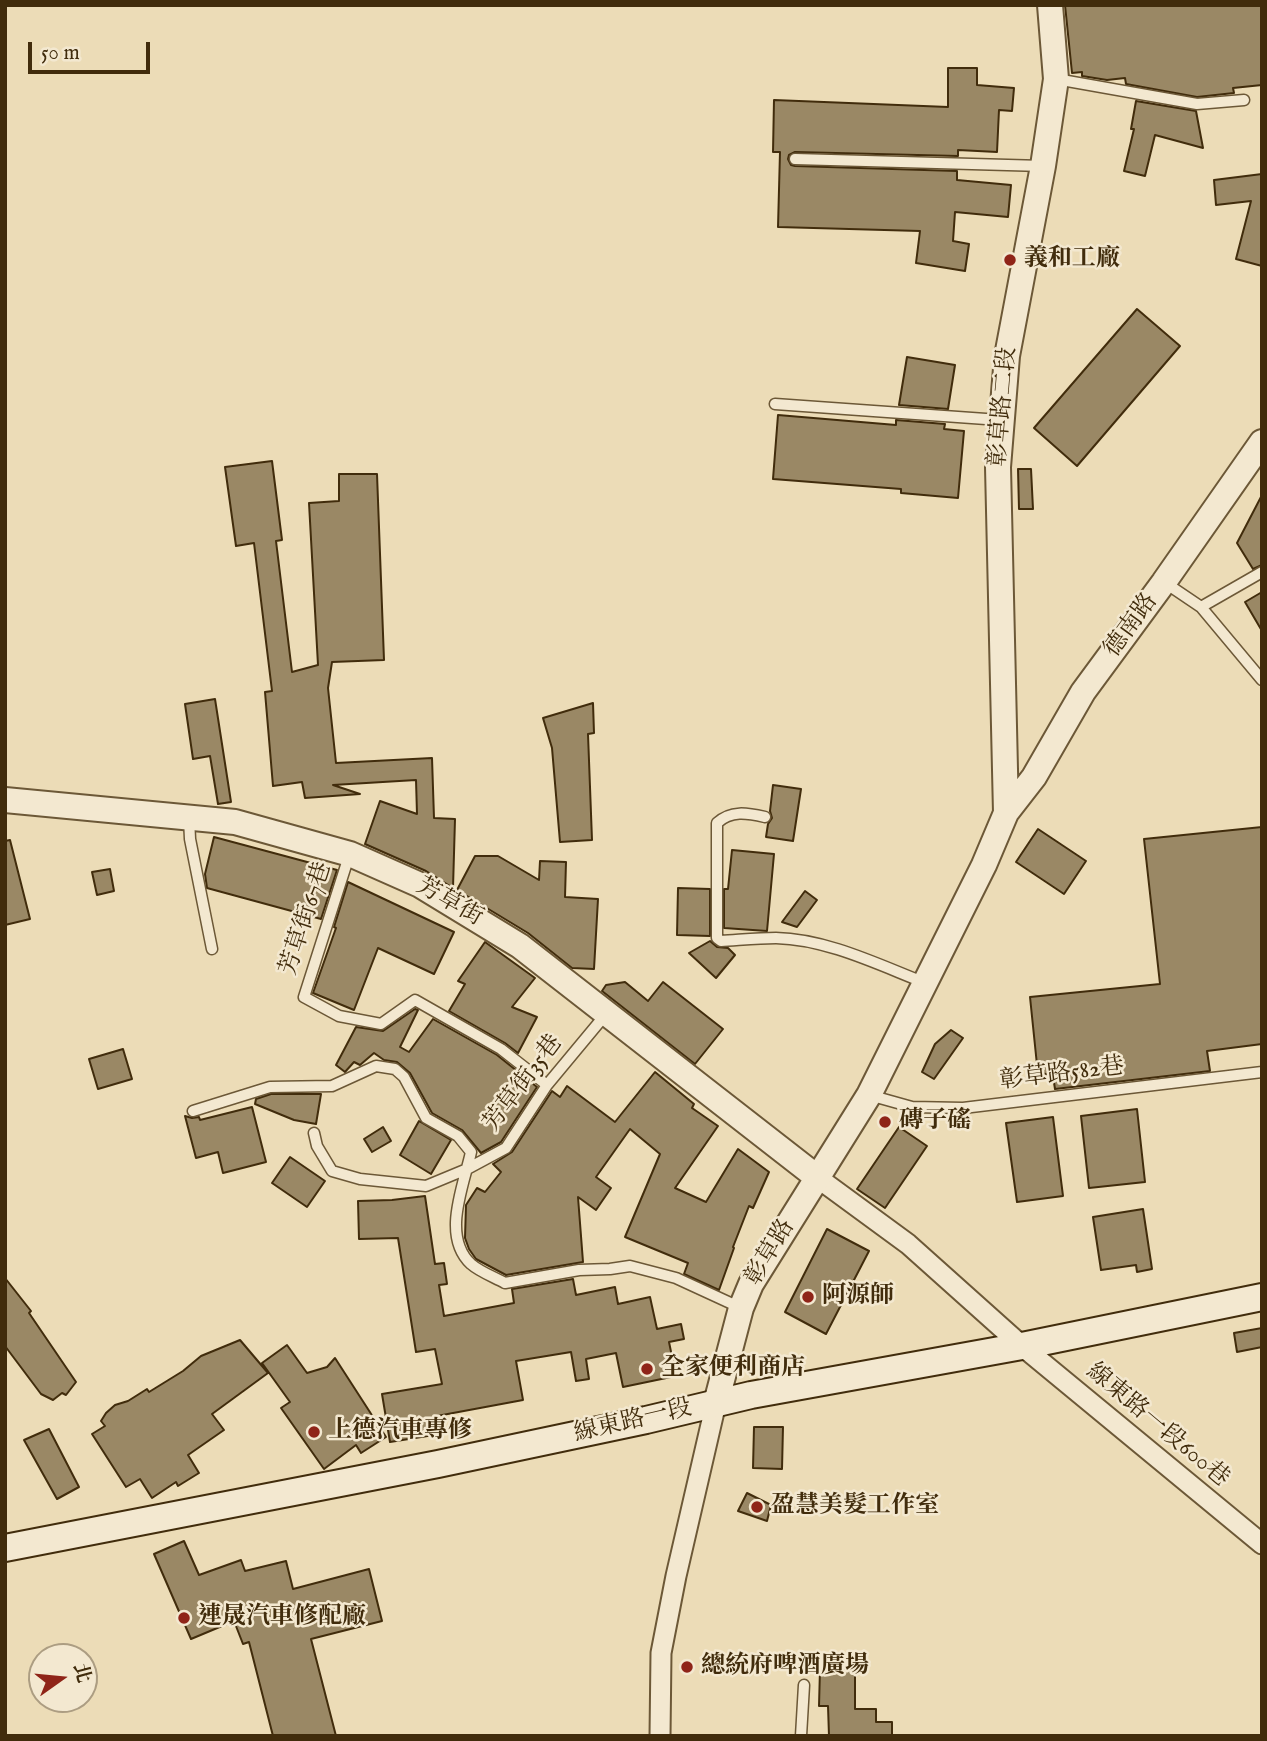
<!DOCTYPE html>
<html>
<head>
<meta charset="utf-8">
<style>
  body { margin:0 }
  #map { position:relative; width:1267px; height:1741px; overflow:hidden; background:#ecdcb7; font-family:"IM FELL English","Noto Serif TC",serif }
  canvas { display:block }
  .frame { position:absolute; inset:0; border:7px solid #412c0c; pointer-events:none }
  .north { position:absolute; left:28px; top:1643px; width:70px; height:70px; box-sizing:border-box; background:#f3e8d0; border:2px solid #ac9d82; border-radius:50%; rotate:75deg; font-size:19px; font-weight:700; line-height:28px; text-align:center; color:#412c0c }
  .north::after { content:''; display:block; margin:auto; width:24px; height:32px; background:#8f2418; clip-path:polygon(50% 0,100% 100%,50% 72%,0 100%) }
  .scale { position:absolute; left:28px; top:42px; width:122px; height:32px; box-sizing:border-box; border:4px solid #412c0c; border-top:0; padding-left:9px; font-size:21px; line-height:24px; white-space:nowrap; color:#412c0c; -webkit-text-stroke:5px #f3e8d0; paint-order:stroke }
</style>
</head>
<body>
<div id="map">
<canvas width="1267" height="1741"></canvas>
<div class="frame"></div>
<div class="north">北</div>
<div class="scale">50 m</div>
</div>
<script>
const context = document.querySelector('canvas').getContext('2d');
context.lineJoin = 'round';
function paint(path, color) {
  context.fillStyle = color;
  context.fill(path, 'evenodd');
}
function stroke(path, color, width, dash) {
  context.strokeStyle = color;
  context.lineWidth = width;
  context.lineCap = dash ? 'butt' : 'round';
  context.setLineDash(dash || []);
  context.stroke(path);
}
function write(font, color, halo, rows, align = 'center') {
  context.font = font + ' "IM FELL English","Noto Serif TC",serif';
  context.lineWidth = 5;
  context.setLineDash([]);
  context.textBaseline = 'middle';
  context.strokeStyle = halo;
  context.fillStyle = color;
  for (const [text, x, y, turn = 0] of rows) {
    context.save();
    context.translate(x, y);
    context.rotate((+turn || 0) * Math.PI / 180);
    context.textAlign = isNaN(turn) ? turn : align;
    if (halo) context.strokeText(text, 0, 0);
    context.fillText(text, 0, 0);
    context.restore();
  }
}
const building = new Path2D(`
  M 1065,5 L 1262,5 L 1262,85 L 1233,88 L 1234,93 L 1197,97 L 1126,84 L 1125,78 L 1107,80 L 1082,76 L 1082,72 L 1072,73 Z
  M 948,68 L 977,68 L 977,85 L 1014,88 L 1012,111 L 999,110 L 997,152 L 958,150 L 958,156 L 795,152 L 789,155 L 788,159 L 791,165 L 795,166 L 957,171 L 957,180 L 1011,185 L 1008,217 L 955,212 L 953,241 L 969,244 L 965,271 L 916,263 L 920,231 L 778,227 L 780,152 L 773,152 L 774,100 L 948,107 Z
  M 1136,101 L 1196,111 L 1203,148 L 1155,135 L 1145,176 L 1124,171 L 1134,129 L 1131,129 Z
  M 1262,174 L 1262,266 L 1236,259 L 1251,201 L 1216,205 L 1214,180 Z
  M 1137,309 L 1180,346 L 1077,466 L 1034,428 Z
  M 907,357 L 955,365 L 948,409 L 899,405 Z
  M 778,415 L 896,425 L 896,420 L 945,424 L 944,429 L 964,431 L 958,498 L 901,493 L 901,489 L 773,479 Z
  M 272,461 L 282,540 L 276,541 L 292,672 L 318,665 L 309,503 L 339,501 L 339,474 L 377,474 L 384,660 L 332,662 L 328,688 L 336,763 L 432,758 L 434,818 L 455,819 L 453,888 L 426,871 L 365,844 L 380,801 L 417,814 L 416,780 L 333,785 L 360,794 L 305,798 L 302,782 L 273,786 L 265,692 L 272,691 L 254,543 L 236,546 L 225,467 Z
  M 1018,469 L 1031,469 L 1033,509 L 1019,509 Z
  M 1262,495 L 1262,565 L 1253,569 L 1237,543 Z
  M 1262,592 L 1262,631 L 1245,602 Z
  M 215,699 L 231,802 L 218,804 L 210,756 L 193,759 L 185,704 Z
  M 593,703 L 594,733 L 588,734 L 592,840 L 560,842 L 552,748 L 543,718 Z
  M 773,785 L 801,789 L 793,841 L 766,837 L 768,824 L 772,818 L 770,811 Z
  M 1262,827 L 1262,1044 L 1207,1051 L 1210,1071 L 1055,1089 L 1053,1076 L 1042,1073 L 1037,1065 L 1030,997 L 1160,984 L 1144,839 Z
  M 1038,829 L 1086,861 L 1064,894 L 1016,862 Z
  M 214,837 L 337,870 L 321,919 L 207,888 L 205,874 Z
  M 10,840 L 30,919 L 5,925 L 5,841 Z
  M 732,850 L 774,854 L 767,931 L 724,928 L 724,889 L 728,889 Z
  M 475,856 L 498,856 L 539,880 L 540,861 L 566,862 L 565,897 L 598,899 L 594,969 L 572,968 L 528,933 L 457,890 Z
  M 110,869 L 114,891 L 97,895 L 92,872 Z
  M 348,882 L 454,932 L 434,974 L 378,948 L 354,1010 L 313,993 L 336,928 L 334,927 Z
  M 678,888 L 710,889 L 710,936 L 677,935 Z
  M 805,891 L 817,900 L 797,927 L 782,922 Z
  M 710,941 L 717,947 L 728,948 L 735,955 L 716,978 L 689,953 Z
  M 485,942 L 535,978 L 512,1007 L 537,1017 L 518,1053 L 505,1043 L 449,1011 L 465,984 L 458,981 Z
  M 625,982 L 648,1001 L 663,982 L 723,1029 L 695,1064 L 602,991 L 606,985 Z
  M 415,1009 L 418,1010 L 400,1047 L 409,1052 L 433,1019 L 497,1055 L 537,1087 L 501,1142 L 481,1153 L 462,1130 L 432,1113 L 410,1073 L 397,1062 L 384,1060 L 374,1053 L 360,1065 L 354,1062 L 345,1072 L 336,1065 L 356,1027 L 383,1031 Z
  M 951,1030 L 963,1038 L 934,1079 L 922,1072 L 935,1044 Z
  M 123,1049 L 132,1079 L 98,1089 L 89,1059 Z
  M 655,1072 L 694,1104 L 692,1108 L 718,1126 L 675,1188 L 706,1202 L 738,1149 L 769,1172 L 753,1208 L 749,1206 L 733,1247 L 734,1248 L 719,1290 L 684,1274 L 688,1263 L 625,1237 L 660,1154 L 630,1129 L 596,1177 L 611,1188 L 596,1210 L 578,1197 L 583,1262 L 506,1275 L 476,1259 L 469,1249 L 465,1238 L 466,1205 L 477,1188 L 485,1192 L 501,1172 L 493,1164 L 512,1152 L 552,1091 L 560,1097 L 567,1086 L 615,1122 Z
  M 271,1094 L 321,1094 L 316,1124 L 294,1120 L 255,1104 L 256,1099 Z
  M 252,1107 L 266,1162 L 223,1173 L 218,1152 L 196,1158 L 185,1116 L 192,1118 L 199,1117 L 200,1120 Z
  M 1137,1109 L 1145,1182 L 1089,1188 L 1081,1116 Z
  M 1053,1117 L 1063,1196 L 1017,1202 L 1006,1123 Z
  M 419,1121 L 451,1140 L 431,1174 L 400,1155 Z
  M 383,1127 L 391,1141 L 372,1152 L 364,1139 Z
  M 899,1127 L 927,1146 L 885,1208 L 857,1189 Z
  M 290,1157 L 325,1181 L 307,1207 L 272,1183 Z
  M 425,1196 L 435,1264 L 444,1263 L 447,1284 L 439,1285 L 444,1316 L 514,1303 L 512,1289 L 573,1279 L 576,1295 L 615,1287 L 618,1304 L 650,1297 L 657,1329 L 681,1324 L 684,1339 L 669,1342 L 676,1376 L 623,1387 L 616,1353 L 586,1359 L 589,1379 L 576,1381 L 571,1352 L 516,1361 L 523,1400 L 437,1416 L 440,1434 L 390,1442 L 382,1394 L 442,1384 L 435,1349 L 416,1352 L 398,1238 L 359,1239 L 358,1201 L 392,1200 Z
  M 1143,1209 L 1152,1269 L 1137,1272 L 1136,1265 L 1101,1270 L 1093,1217 Z
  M 827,1229 L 869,1251 L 826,1334 L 785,1312 Z
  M 5,1278 L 31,1311 L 29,1313 L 76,1382 L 66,1395 L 62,1393 L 53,1400 L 41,1394 L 5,1346 Z
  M 1262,1328 L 1262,1347 L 1237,1352 L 1234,1333 Z
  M 240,1340 L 268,1373 L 212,1414 L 224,1430 L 188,1455 L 199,1473 L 178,1486 L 176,1482 L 152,1498 L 140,1479 L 126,1487 L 92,1434 L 105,1426 L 101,1421 L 106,1413 L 115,1405 L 128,1401 L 147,1389 L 149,1392 L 183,1371 L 201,1356 Z
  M 287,1345 L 307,1373 L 327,1367 L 335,1358 L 386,1437 L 361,1453 L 356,1445 L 324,1469 L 281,1408 L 290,1402 L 262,1363 Z
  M 754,1427 L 783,1427 L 782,1469 L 753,1468 Z
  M 49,1429 L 79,1487 L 57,1499 L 24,1440 Z
  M 747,1493 L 771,1505 L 767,1521 L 738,1511 Z
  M 184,1541 L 199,1575 L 241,1560 L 245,1571 L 286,1561 L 293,1589 L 369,1569 L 382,1621 L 311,1639 L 336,1736 L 273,1736 L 249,1642 L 243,1644 L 234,1621 L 191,1639 L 154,1554 Z
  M 820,1669 L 855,1669 L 855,1709 L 876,1709 L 876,1722 L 892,1722 L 892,1736 L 829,1736 L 828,1706 L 819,1706 Z`);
const service = new Path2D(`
  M 1056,79 L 1197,104 L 1244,100
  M 795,159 L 1043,166
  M 775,404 L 1000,420
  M 1164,582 L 1201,607 L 1262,680
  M 1201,607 L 1262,572
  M 765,817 C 747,813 731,810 717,823 L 717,938 L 721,941 C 739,940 758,938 776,938 C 826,939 877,964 923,982
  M 189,818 L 190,839 L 212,949
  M 349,856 L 304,997 L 339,1016 L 381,1024 L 415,1000 L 501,1049 L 547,1085
  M 869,1095 L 912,1107 L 963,1108 L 1262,1072
  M 193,1111 L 270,1087 L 332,1086 L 376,1066 L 395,1069 L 404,1077 L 426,1118 L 458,1136 L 471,1152 C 464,1185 441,1236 471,1264 C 480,1272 494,1277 505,1283 L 579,1270 L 610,1269 L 630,1266 L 676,1278 L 739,1307
  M 314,1133 L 317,1146 L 332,1171 L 360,1179 L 426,1186 L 467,1169 L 506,1148 L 547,1085 L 606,1014
  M 801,1736 L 804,1685`);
const minor = new Path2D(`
  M 818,1178 L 908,1244 L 1022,1346 L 1262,1544
  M 660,1736 L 661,1653 L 676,1576 L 716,1403`);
const tertiary = new Path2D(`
  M 5,800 L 235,822 L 350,854 L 420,885 L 520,946 L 818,1178
  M 1006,813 L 998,467 L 1007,356 L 1043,166 L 1056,79 L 1050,5
  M 716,1403 L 741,1308 L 751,1284 L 869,1095 L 984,865 L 1006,813 L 1034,777 L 1083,692 L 1164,582 L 1262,442`);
const secondary = new Path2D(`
  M 5,1548 L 438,1464 L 646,1420 L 751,1395 L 1022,1346 L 1262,1297`);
const markers = [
  [1010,260,7,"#8f2418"],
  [885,1122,7,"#8f2418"],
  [808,1297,7,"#8f2418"],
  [647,1369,7,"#8f2418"],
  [314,1432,7,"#8f2418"],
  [757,1507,7,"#8f2418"],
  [184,1618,7,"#8f2418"],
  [687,1667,7,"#8f2418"]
];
const poiNames = [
  ["義和工廠",1024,260],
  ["磚子磘",899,1122],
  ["阿源師",822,1297],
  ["全家便利商店",661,1369],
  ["上德汽車專修",328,1432],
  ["盈慧美髮工作室",771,1507],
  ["連晟汽車修配廠",198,1618],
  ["總統府啤酒廣場",701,1667]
];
const streetNames = [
  ["彰草路二段",1004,407,-85],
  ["德南路",1132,626,-54],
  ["芳草街",449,903,30],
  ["芳草街67巷",307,919,-72],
  ["彰草路582巷",1062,1075,-7],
  ["芳草街35巷",524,1084,-53],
  ["彰草路",771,1253,-59],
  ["線東路一段",633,1422,-13],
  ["線東路一段600巷",1157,1426,40]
];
paint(building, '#9a8865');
stroke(building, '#412c0c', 2);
stroke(service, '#6c5837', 13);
stroke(minor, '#6c5837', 23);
stroke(tertiary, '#6c5837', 28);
stroke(secondary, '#412c0c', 30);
stroke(service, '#f3e8d0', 10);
stroke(minor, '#f3e8d0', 19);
stroke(tertiary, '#f3e8d0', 24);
stroke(secondary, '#f3e8d0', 26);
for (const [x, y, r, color] of markers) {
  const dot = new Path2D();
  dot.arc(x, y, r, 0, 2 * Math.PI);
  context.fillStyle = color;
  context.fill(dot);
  stroke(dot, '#f3e8d0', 2.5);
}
write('bold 24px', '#412c0c', '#f3e8d0', poiNames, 'left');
write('24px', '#412c0c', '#f3e8d0', streetNames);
</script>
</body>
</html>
